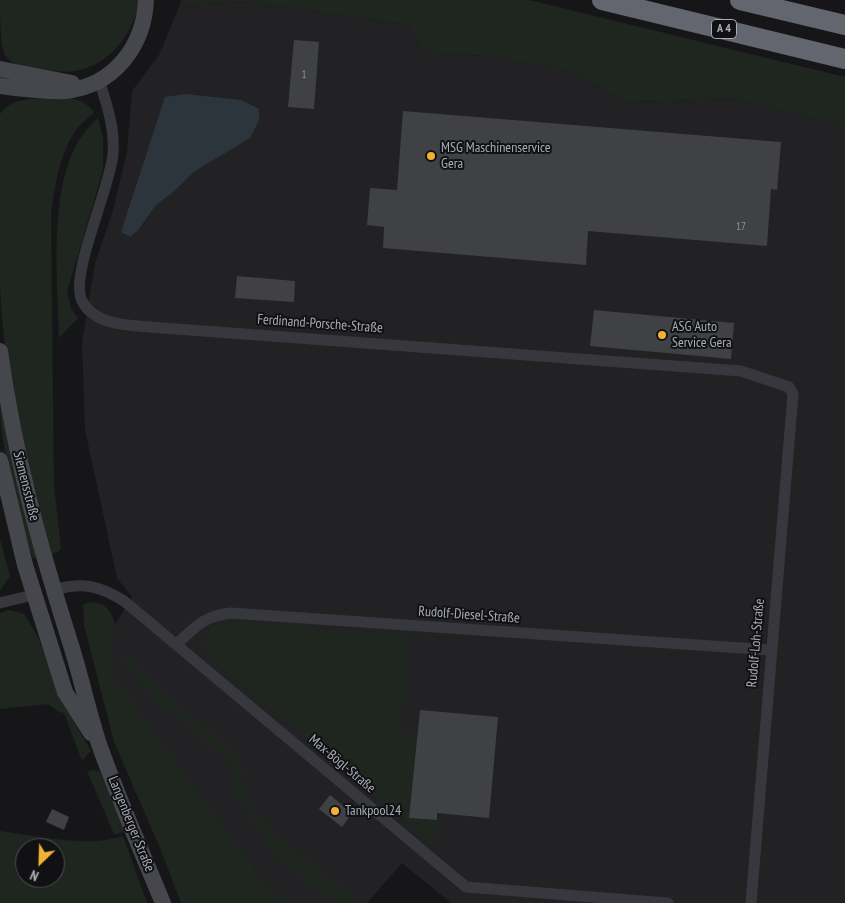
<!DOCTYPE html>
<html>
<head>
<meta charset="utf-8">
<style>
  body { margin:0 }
  #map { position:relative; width:845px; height:903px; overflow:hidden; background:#161618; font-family:"PT Sans Narrow",sans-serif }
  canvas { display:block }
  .north { position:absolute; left:15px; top:838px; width:50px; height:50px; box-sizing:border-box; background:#111113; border:1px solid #4d4f55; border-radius:50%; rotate:204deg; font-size:14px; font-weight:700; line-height:20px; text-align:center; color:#a8adb8 }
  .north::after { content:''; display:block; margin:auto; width:18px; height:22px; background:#f2b134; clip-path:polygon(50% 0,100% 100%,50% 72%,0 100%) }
</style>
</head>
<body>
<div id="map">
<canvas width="845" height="903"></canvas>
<div class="north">N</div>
</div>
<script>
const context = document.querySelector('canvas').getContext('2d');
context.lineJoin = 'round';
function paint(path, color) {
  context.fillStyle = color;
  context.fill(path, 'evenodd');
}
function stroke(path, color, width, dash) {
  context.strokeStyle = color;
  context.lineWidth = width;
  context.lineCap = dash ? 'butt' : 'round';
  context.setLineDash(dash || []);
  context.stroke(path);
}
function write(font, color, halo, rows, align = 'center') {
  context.font = font + ' "PT Sans Narrow",sans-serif';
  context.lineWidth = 4;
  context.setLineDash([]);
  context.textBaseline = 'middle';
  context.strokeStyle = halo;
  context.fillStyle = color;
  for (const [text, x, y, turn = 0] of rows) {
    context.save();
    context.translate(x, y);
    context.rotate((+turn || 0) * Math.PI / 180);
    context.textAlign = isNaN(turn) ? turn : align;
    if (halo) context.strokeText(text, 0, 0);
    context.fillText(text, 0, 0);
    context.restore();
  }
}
const built = new Path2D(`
  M 249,2 L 408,25 L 424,52 L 484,56 L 570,71 L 627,102 L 736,99 L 845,126 L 845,903 L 451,903 L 402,863 L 367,903 L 287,903 L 268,887 L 107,670 L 115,624 L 132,597 L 117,578 L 85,430 L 82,343 L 95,263 L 113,211 L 127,151 L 132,91 L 159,55 L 180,5 Z`);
const green = new Path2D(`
  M 0,0 L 140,0 C 133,33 110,66 75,71 C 62,73 49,70 37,69 C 25,68 10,65 4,53 C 0,39 0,16 0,0 Z
  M 181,0 L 529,0 L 845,77 L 845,126 L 736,99 L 627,102 L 570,71 L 484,56 L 424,52 L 408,25 L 249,2 L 180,5 Z
  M 63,98 C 77,98 86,102 94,112 C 89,118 81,123 77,129 C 59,153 55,186 51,215 L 54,486 L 61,548 L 59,551 L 52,554 C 27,473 3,370 0,285 C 0,228 0,171 0,114 C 12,95 43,99 63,98 Z
  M 98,118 L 103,137 L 103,170 L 67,292 L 71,308 L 78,318 L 59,338 C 58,273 44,162 98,118 Z
  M 0,400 L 37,557 L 33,559 C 18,507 0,453 0,400 Z
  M 0,539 L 10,576 L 0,590 Z
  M 89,602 C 105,603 111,609 115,624 L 108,670 L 268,887 L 287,903 L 181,903 L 160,848 L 114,742 L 84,625 L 83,605 Z
  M 9,610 L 24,614 L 37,635 L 65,706 L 91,751 L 82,761 L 64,713 L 59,712 L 48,704 L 0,709 L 0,613 Z
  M 236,622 L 406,634 L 407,697 L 402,707 L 400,733 L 417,734 L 409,818 L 439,821 L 436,837 L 430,842 L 215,662 C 203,649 200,637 216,625 Z
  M 126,651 C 159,691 200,724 240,757 L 244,780 L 233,780 L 234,765 L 159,703 L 122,661 Z
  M 93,770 L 99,771 L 102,776 L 125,832 L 114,834 L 87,771 Z
  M 243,785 C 253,828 330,877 365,903 L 334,903 L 278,859 L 230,786 Z
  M 0,831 C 40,836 84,848 123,836 L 147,903 L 0,903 ZM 25,848 L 55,848 L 55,878 L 25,878 Z`);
const water = new Path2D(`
  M 185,94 L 241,100 L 259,109 L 259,120 L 250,138 L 195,171 L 173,192 L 156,205 L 138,230 L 130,237 L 121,232 L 165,97 Z`);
const building = new Path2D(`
  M 294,40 L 319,42 L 314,109 L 288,107 Z
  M 403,111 L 781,142 L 777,190 L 771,189 L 767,246 L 588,231 L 586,265 L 383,248 L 384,227 L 367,225 L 370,188 L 397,190 Z
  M 237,276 L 295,281 L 294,302 L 235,298 Z
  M 594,310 L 734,323 L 731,359 L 590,346 Z
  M 420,710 L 498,717 L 489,818 L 437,813 L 437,820 L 409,818 Z
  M 330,795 L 352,813 L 342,827 L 319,809 Z
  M 52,809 L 69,817 L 64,830 L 46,822 Z`);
const minor = new Path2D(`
  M 99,80 C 107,105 115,128 113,154 C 110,189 69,275 82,301 C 94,325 128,325 150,327 L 741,371 L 789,387 L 793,394 L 751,903
  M 53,590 C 83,582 98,585 124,601 L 466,887 L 668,903
  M 0,603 L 33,595
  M 177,644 C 196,626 204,616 231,613 L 770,650`);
const secondary = new Path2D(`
  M 0,69 L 72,83
  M 0,86 C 21,89 43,92 65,91 C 114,86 144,46 146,0
  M 0,351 C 14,453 39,544 70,642 C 81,676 88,711 99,744 C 118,798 141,850 163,903
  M 0,460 L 25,565 L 65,692 L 91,733`);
const motorway = new Path2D(`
  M 602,0 L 845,59
  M 740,0 L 845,25`);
const markers = [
  [431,156,5,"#f2b134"],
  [662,335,5,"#f2b134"],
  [335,811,5,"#f2b134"]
];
const numberNames = [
  ["1",304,75],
  ["17",741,227]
];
const shields = [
  [724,29,25]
];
const shieldNames = [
  ["A 4",724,29]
];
const poiNames = [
  ["MSG Maschinenservice",441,148],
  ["Gera",441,164],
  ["ASG Auto",672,327],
  ["Service Gera",672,343],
  ["Tankpool24",345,811]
];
const streetNames = [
  ["Ferdinand-Porsche-Straße",320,324,4],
  ["Siemensstraße",26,486,76],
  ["Rudolf-Diesel-Straße",469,615,4],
  ["Rudolf-Loh-Straße",756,643,-85],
  ["Max-Bögl-Straße",342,764,40],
  ["Langenberger Straße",131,824,68]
];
paint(built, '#222225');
paint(green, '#1e261f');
paint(water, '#2c353c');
paint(building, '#404145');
stroke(minor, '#37383d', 11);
stroke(secondary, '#45474d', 16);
stroke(motorway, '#63666e', 20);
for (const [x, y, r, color] of markers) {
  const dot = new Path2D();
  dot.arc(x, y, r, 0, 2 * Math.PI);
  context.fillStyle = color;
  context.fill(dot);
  stroke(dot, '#111113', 2);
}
write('11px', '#8e929b', null, numberNames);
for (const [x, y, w] of shields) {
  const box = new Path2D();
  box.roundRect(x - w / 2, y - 9.5, w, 19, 4);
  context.fillStyle = '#111113';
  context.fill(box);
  stroke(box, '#a8adb8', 1);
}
write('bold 12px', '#a8adb8', null, shieldNames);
write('14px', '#a8adb8', '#111113', poiNames, 'left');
write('14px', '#a8adb8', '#111113', streetNames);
</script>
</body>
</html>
